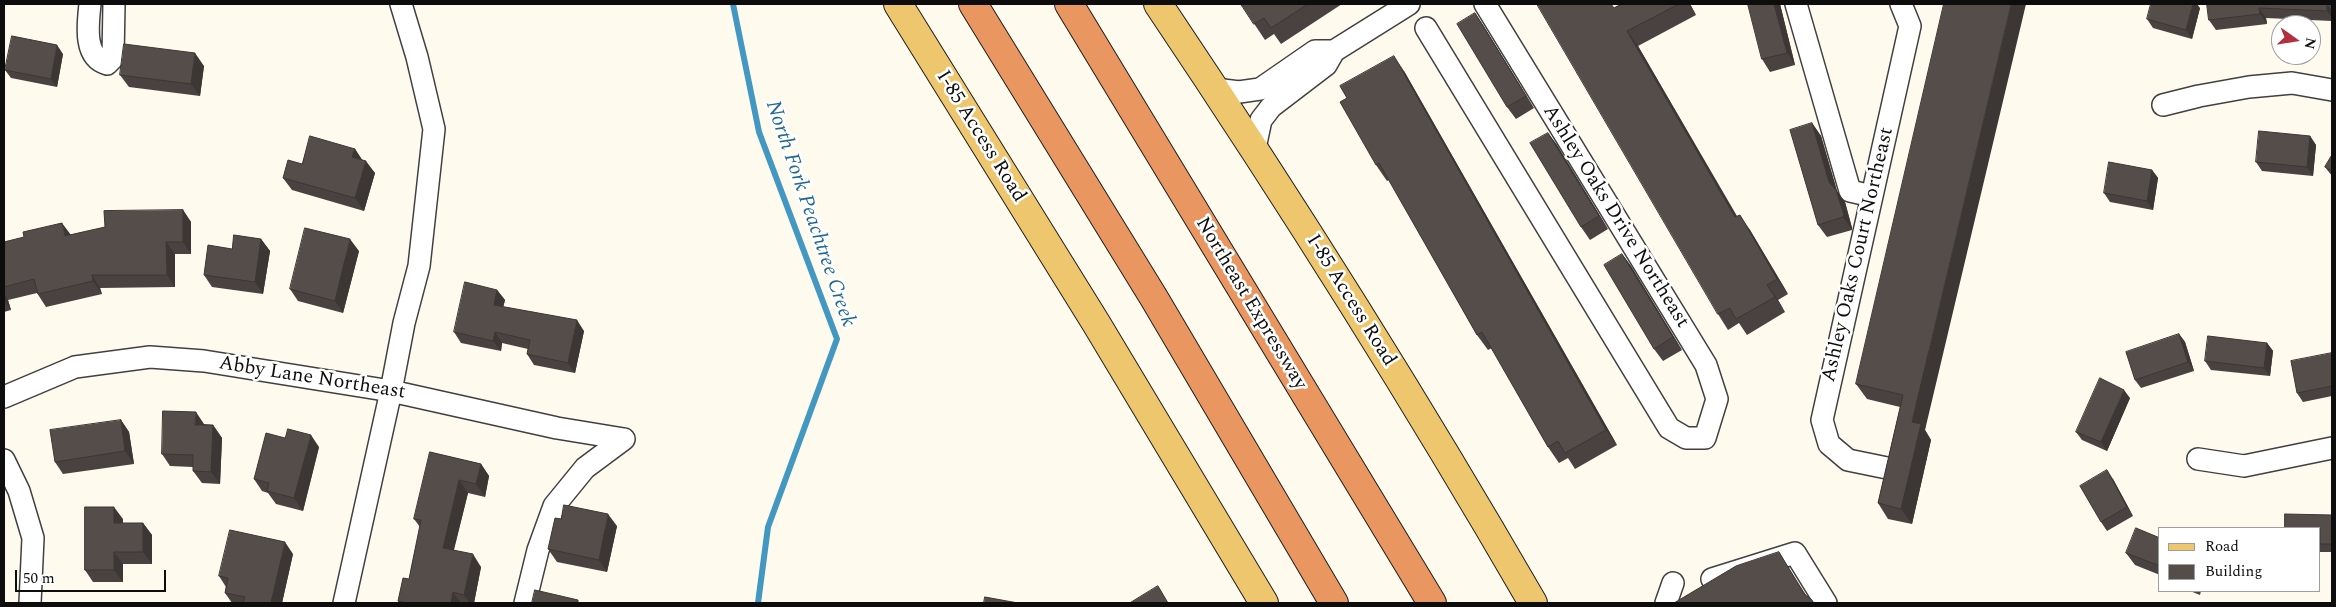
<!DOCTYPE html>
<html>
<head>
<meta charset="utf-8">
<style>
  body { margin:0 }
  #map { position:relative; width:2336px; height:607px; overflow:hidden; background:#fefaee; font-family:Spectral,serif }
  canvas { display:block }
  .frame { position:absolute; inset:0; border:5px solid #0d0d0d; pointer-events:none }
  .legend { position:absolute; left:2158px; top:527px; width:162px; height:65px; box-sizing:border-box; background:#fff; border:1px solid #9e9e9e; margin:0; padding:6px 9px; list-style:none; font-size:15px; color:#0d0d0d }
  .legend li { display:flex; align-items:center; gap:10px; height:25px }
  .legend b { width:25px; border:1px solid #9e9e9e }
  .north { position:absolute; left:2271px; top:15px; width:50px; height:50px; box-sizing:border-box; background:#fff; border:1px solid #9e9e9e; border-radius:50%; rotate:103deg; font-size:14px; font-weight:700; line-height:20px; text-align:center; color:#0d0d0d }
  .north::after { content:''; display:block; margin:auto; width:18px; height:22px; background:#b2303e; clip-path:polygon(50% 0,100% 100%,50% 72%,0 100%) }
  .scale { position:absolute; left:15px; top:570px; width:151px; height:22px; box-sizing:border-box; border:2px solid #0d0d0d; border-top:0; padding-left:6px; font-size:15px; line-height:18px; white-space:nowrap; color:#0d0d0d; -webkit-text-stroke:4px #fff; paint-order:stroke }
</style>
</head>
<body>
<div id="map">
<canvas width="2336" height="607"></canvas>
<div class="frame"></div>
<ul class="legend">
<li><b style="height:6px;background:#eec66e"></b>Road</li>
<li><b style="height:14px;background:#554d4a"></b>Building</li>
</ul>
<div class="north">N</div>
<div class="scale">50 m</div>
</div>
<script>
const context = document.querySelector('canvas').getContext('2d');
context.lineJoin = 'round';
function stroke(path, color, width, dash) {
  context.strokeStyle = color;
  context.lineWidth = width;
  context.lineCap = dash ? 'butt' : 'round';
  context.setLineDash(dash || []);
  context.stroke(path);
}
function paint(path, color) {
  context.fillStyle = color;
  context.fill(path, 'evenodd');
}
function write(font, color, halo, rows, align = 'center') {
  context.font = font + ' Spectral,serif';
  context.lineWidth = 5;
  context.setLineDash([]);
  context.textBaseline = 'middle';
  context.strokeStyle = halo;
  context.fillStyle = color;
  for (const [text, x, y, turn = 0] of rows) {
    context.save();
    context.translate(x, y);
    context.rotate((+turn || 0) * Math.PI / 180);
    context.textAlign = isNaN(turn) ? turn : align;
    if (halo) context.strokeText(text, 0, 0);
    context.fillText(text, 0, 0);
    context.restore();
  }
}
const stream = new Path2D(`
  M 733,4 L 759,132 L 837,339 L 768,527 L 758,603`);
const minor = new Path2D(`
  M 90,4 C 88,24 83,57 107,64 L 113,58 L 114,4
  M 1796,4 L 1850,191 L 1872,196
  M 1426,28 L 1669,428 L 1686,438 L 1705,438 L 1717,399 L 1706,365 L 1485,4
  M 1215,89 L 1239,92 L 1260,89 L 1315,51 L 1334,51
  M 2163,105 L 2199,96 L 2249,87 L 2292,83 L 2332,90
  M 1255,148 L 1261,120 L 1271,107 L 1326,65 L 1334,51 L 1409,4
  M 4,397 L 75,367 L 150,357 L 204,361 L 391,391 L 557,428 L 624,439
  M 2198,459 L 2244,466 L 2332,448
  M 4,460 L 19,491 L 33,538 L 30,603
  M 1887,468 L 1848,460 L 1829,444 L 1822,420 L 1910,26 L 1901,4
  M 1712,579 L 1795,553 L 1826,603
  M 344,603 L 391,391 L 404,323 L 419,266 L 434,129 L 417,57 L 401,4
  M 525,603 L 538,550 L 554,506 L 585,468 L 624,439
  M 1666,603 L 1673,583`);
const major = new Path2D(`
  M 898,4 L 1096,323 L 1264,603
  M 1158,4 C 1289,199 1415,399 1533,603`);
const highway = new Path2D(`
  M 973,4 L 1154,298 L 1334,603
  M 1069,4 L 1432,603`);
const wall = new Path2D(`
  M 1241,4 L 1342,4 L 1281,44 L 1274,34 L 1265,40 Z
  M 1622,4 L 1690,4 L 1696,15 L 1638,46 L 1737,216 L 1750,230 L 1788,294 L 1778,300 L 1785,312 L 1747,335 L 1739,323 L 1728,330 L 1718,314 L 1615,7 Z
  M 1748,4 L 1780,4 L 1795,65 L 1770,72 L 1762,59 Z
  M 1944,4 L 1925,430 L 1931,440 L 1912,524 L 1888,519 L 1878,503 L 1900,407 L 1867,399 L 1856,384 Z
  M 2207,4 L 2332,4 L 2332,21 L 2266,18 L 2267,24 L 2216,30 L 2209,20 Z
  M 2200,8 L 2192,39 L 2153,28 L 2147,19 Z
  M 1475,13 L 1483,25 L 1534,108 L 1516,119 L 1507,107 Z
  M 63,54 L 57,87 L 11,78 L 5,70 Z
  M 204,66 L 200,96 L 129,87 L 120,75 Z
  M 1404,71 L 1617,445 L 1575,469 L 1568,458 L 1559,463 L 1548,447 L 1492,348 L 1488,350 L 1477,335 L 1389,180 L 1387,181 L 1376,165 Z
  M 1812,123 L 1821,136 L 1837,191 L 1845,202 L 1852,228 L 1852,230 L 1827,237 L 1818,225 Z
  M 1548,133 L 1557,145 L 1608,229 L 1590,240 L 1581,227 Z
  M 2310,136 L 2316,145 L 2313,176 L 2262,171 L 2256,162 Z
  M 355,149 L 362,160 L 375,173 L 364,211 L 292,190 L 283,178 L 302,164 Z
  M 2332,155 L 2332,176 L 2325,167 Z
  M 2152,170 L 2158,178 L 2153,210 L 2110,202 L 2104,193 Z
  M 183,210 L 191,222 L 191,254 L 175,254 L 175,287 L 100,288 L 102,294 L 46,307 L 37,293 L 8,300 L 11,310 L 4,312 L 4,242 L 71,235 Z
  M 261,239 L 270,251 L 263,294 L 212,287 L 204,275 L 232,249 Z
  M 359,251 L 343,313 L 298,301 L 290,289 Z
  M 1622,254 L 1631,266 L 1682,350 L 1663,361 L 1654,349 Z
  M 497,290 L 505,300 L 503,307 L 584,331 L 575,373 L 534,365 L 527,354 L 528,349 L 502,343 L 501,351 L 461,343 L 454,332 Z
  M 2179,334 L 2185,342 L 2194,371 L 2141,388 L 2135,380 Z
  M 2267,343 L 2273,351 L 2270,376 L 2211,370 L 2205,361 Z
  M 2332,353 L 2332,396 L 2303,402 L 2297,393 Z
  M 2130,398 L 2107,451 L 2082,440 L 2076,432 Z
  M 121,420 L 129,432 L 134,464 L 63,474 L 55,462 Z
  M 204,424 L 213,425 L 222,438 L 220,484 L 202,483 L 193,471 L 193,467 L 170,466 L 162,454 Z
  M 319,447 L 303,511 L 276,504 L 268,493 L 262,491 L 254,479 Z
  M 430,452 L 481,464 L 489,476 L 485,497 L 468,493 L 454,550 L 481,567 L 474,603 L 399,603 L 398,601 L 409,579 L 420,527 L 414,519 Z
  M 2113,479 L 2133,516 L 2107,531 L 2101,522 Z
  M 2332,515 L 2332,552 L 2320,552 L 2320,528 Z
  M 123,519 L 123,523 L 143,523 L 152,535 L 152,564 L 123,564 L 123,582 L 93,582 L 85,570 Z
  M 617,526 L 607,572 L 557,562 L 548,549 Z
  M 2160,538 L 2160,575 L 2135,565 L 2126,553 Z
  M 293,554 L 282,603 L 232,603 L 225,593 L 226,587 L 219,576 Z
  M 2190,591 L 2201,591 L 2200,595 Z`);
const shadedWall = new Path2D(`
  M 1688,4 L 1690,4 L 1696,15 Z
  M 1774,4 L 1780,4 L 1795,65 L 1787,53 Z
  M 2011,4 L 2026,4 L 1925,430 L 1931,440 L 1912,524 L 1901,509 L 1912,422 Z
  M 2193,4 L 2197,4 L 2200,8 L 2192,39 L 2186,30 Z
  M 2327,4 L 2332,11 L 2332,18 L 2327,11 Z
  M 2259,8 L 2266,18 L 2267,24 L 2260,14 Z
  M 1475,13 L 1483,25 L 1534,108 L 1526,96 Z
  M 1627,31 L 1638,46 L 1746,233 L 1735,217 Z
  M 57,45 L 63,54 L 57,87 L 51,79 Z
  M 195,53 L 204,66 L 200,96 L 191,84 Z
  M 1394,56 L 1404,71 L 1617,445 L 1606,430 Z
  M 1812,123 L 1821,136 L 1837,191 L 1845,202 L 1852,228 L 1852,230 L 1843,217 L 1829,182 Z
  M 1548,133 L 1557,145 L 1608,229 L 1599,216 Z
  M 2310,136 L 2316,145 L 2313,176 L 2307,167 Z
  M 355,149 L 363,161 L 352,157 Z
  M 366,161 L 375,173 L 364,211 L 355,198 Z
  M 2152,170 L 2158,178 L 2153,210 L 2147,201 Z
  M 183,210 L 191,222 L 191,254 L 183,242 Z
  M 1740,215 L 1750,230 L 1788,294 L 1777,279 Z
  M 62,223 L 71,235 L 65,236 Z
  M 261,239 L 270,251 L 263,294 L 255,282 Z
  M 350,239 L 359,251 L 343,313 L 335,301 Z
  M 166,242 L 175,254 L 175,287 L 167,275 Z
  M 1622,254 L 1631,266 L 1682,350 L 1673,337 Z
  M 92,275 L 100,288 L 102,294 L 93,281 Z
  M 1767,285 L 1778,300 L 1785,312 Z
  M 497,290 L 505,300 L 501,316 L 494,305 Z
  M 4,293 L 8,300 L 11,310 L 4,300 Z
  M 577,320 L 584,331 L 575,373 L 568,363 Z
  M 495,332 L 502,343 L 501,351 L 493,341 Z
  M 2179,334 L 2185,342 L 2194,371 L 2188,362 Z
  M 2267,343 L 2273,351 L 2270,376 L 2264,368 Z
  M 2124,390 L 2130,398 L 2107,451 L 2101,442 Z
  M 196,412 L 204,424 L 204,437 L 195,425 Z
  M 121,420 L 129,432 L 134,464 L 125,451 Z
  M 213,425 L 222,438 L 220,484 L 211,472 Z
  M 311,435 L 319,447 L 303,511 L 294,498 Z
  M 481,464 L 489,476 L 485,497 L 476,484 Z
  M 2107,470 L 2113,479 L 2133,516 L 2127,507 Z
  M 459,480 L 468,493 L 451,560 L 443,548 Z
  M 114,507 L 123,519 L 123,536 L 114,523 Z
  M 608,514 L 617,526 L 607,572 L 599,560 Z
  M 143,523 L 152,535 L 152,564 L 143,552 Z
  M 285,542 L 293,554 L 282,603 L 271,603 Z
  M 114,552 L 123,564 L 123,582 L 114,570 Z
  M 1779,552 L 1789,568 L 1811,603 L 1804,594 Z
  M 473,554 L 481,567 L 474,603 L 470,603 L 464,595 Z
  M 453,592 L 461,603 L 451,603 Z`);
const building = new Path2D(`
  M 1241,4 L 1308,4 L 1271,28 L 1264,18 L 1254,24 Z
  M 1537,4 L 1611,4 L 1614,8 L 1622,4 L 1679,4 L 1627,31 L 1735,217 L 1740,215 L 1777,279 L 1767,285 L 1775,297 L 1736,319 L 1730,308 L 1718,314 Z
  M 1748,4 L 1774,4 L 1787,53 L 1762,59 Z
  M 1944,4 L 2011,4 L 1912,422 L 1921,424 L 1901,509 L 1878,503 L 1903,395 L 1856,384 Z
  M 2151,4 L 2193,4 L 2186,30 L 2147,19 Z
  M 2207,4 L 2327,4 L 2327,11 L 2259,8 L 2260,14 L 2209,20 Z
  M 1475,13 L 1526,96 L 1507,107 L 1457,24 Z
  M 12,36 L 57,45 L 51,79 L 5,70 Z
  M 124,44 L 195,53 L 191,84 L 120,75 Z
  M 1394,56 L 1606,430 L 1565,453 L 1558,441 L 1548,447 L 1482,332 L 1477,335 L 1379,163 L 1376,165 L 1340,102 L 1347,98 L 1340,86 Z
  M 1812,123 L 1829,182 L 1836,190 L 1844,215 L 1843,217 L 1818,225 L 1790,130 Z
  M 2259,131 L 2310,136 L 2307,167 L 2256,162 Z
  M 1548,133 L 1599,216 L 1581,227 L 1530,143 Z
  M 310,136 L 355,149 L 352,157 L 366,161 L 355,198 L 283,178 L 288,160 L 302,164 Z
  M 2332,155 L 2332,171 L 2325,167 Z
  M 2109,162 L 2152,170 L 2147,201 L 2104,193 Z
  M 183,210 L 183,242 L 166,242 L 167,275 L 92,275 L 93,281 L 38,294 L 34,279 L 4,287 L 4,242 L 24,237 L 23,232 L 62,223 L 65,236 L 105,227 L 104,211 Z
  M 305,228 L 350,239 L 335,301 L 290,289 Z
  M 234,235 L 261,239 L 255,282 L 204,275 L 208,245 L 232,249 Z
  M 1622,254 L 1673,337 L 1654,349 L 1604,265 Z
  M 465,282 L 497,290 L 494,305 L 577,320 L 568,363 L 527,354 L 530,340 L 495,332 L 493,341 L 454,332 Z
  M 2179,334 L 2188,362 L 2135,380 L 2126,352 Z
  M 2208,336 L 2267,343 L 2264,368 L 2205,361 Z
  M 2332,353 L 2332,386 L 2297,393 L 2291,361 Z
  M 2100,378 L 2124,390 L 2101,442 L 2076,432 Z
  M 163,411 L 196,412 L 195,425 L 213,425 L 211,472 L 193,471 L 193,455 L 162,454 Z
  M 121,420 L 125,451 L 55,462 L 50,430 Z
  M 288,429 L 311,435 L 294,498 L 267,491 L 269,483 L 254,479 L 266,433 L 285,438 Z
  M 430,452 L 481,464 L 476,484 L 459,480 L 443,548 L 473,554 L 464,595 L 453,592 L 451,603 L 408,603 L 398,601 L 403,578 L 409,579 L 421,520 L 414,519 Z
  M 2107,470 L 2127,507 L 2101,522 L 2080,486 Z
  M 564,505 L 608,514 L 599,560 L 548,549 L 555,518 L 561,519 Z
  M 85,507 L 114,507 L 114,523 L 143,523 L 143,552 L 114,552 L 114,570 L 85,570 Z
  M 2285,514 L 2332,515 L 2332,544 L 2320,544 L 2320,528 L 2285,528 Z
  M 2136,528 L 2160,538 L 2160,566 L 2126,553 Z
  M 230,530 L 285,542 L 271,603 L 243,603 L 245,597 L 225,593 L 228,578 L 219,576 Z
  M 1779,552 L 1804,594 L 1811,599 L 1814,603 L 1674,603 L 1736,566 Z
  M 1158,586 L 1168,603 L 1130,603 Z
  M 535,590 L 578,600 L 578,603 L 532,603 Z
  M 985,597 L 1018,603 L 984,603 Z`);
const streetNames = [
  ["I-85 Access Road",980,137,58],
  ["Ashley Oaks Drive Northeast",1615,217,58],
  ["Ashley Oaks Court Northeast",1859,255,-77],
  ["I-85 Access Road",1350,301,58],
  ["Northeast Expressway",1250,304,59],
  ["Abby Lane Northeast",312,379,9]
];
const waterNames = [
  ["North Fork Peachtree Creek",809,214,71]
];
stroke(stream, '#4398c2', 6);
stroke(minor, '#404040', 24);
stroke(major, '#1e1e1e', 30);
stroke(highway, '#1e1e1e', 30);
stroke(minor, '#fff', 21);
stroke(major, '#eec66e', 28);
stroke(highway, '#e99661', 28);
paint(wall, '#494240');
paint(shadedWall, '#3c3634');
paint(building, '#554d4a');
stroke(building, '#3c3634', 1);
write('20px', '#0d0d0d', '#fff', streetNames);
write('italic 21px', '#206994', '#fff', waterNames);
</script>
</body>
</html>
